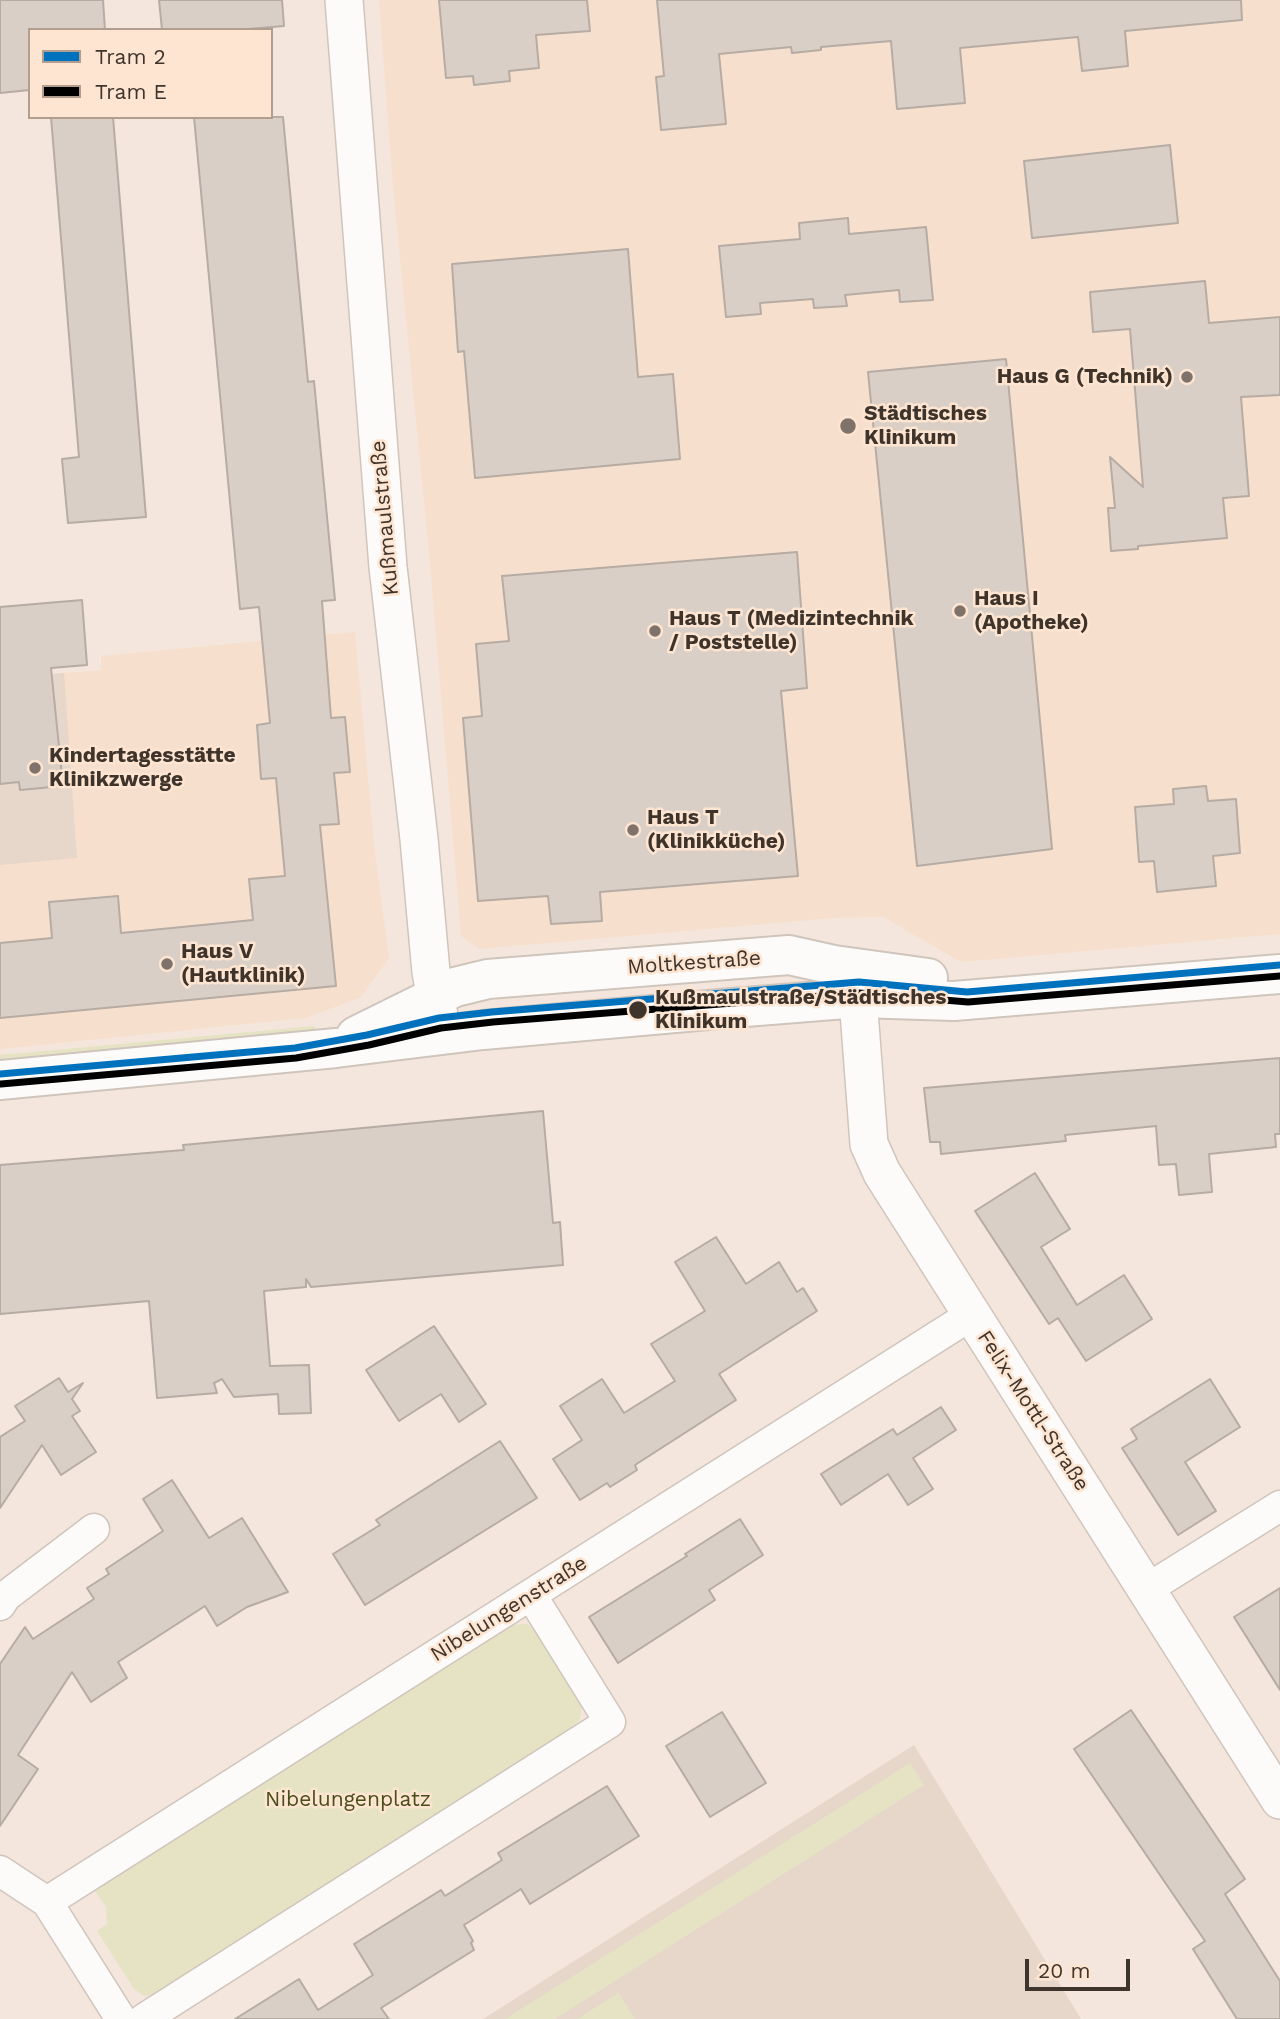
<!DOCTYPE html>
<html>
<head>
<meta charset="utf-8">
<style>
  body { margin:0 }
  #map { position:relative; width:1280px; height:2019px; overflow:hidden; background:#f4e6dc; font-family:"Work Sans",sans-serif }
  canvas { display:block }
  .legend { position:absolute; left:28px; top:28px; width:245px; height:91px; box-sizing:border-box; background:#fee5d1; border:2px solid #b19e8f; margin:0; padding:9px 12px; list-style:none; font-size:21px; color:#3e342c }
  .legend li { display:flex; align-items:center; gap:14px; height:35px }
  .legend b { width:35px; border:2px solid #b19e8f }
  .scale { position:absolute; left:1025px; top:1959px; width:105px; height:32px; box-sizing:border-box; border:4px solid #3e342c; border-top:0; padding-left:9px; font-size:21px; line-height:24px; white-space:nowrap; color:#3e342c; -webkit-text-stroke:5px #fee5d1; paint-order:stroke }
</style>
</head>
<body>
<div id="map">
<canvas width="1280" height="2019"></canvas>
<ul class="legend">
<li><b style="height:9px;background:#0071bc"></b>Tram 2</li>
<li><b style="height:9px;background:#000"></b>Tram E</li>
</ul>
<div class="scale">20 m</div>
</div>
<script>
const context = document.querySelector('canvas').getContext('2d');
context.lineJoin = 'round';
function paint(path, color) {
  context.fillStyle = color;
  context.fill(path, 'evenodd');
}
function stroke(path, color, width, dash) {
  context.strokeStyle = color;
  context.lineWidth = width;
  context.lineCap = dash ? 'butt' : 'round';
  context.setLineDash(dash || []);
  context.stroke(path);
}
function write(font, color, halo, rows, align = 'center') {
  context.font = font + ' "Work Sans",sans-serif';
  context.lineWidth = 5;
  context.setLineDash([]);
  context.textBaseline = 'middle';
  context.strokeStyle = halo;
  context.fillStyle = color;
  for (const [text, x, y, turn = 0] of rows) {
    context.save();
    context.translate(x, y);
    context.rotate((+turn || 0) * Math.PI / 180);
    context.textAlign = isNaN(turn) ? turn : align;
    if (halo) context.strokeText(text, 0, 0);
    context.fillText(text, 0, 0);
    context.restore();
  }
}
const built = new Path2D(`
  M 379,0 L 1280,0 L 1280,934 L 961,962 L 883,917 L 833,918 L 479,949 L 461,936 L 430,563 L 393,187 Z
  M 355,632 L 374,845 L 389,958 L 361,997 L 306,1018 L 0,1049 L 0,678 L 101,670 L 101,656 Z`);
const education = new Path2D(`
  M 64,673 L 77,858 L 0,865 L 0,678 Z
  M 914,1745 L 1081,2019 L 483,2019 Z`);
const green = new Path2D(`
  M 315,1026 L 315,1030 L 291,1034 L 0,1061 L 0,1055 Z
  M 527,1624 L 543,1637 L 582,1703 L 580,1719 L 567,1732 L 157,1994 L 144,1996 L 134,1989 L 97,1931 L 107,1924 L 106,1907 L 94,1890 L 509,1625 Z
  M 910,1763 L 924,1785 L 555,2019 L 505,2019 Z
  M 619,1993 L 635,2019 L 577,2019 L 618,1993 Z`);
const building = new Path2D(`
  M 0,0 L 103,0 L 105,30 L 30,30 L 30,90 L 0,93 Z
  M 159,0 L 282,0 L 284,26 L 236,30 L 162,30 Z
  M 439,0 L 587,0 L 590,31 L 536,35 L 539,68 L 509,71 L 510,81 L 474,85 L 473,76 L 446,78 Z
  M 657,0 L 1241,0 L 1242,20 L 1125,31 L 1128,66 L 1082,71 L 1078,37 L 960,48 L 965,103 L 897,109 L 891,41 L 821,47 L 821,50 L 792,53 L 791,47 L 719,54 L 726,124 L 661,130 L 656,77 L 664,76 Z
  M 51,117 L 113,117 L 146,517 L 68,523 L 62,459 L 79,457 Z
  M 194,117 L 283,117 L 308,382 L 314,381 L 335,600 L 322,601 L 331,718 L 345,717 L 350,772 L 334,773 L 339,824 L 320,825 L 336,986 L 0,1018 L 0,943 L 52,938 L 49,902 L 118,896 L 121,933 L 253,920 L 249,879 L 285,876 L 276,778 L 261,779 L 257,725 L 270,723 L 259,607 L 240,609 Z
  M 1170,145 L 1178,223 L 1032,238 L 1024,161 Z
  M 848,218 L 849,234 L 926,227 L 933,300 L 900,302 L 899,290 L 845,295 L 847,306 L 814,308 L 813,299 L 760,303 L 761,314 L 726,317 L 719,246 L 800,239 L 799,223 Z
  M 628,249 L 638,377 L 673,374 L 680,459 L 475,478 L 464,351 L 458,352 L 452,264 Z
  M 1205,281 L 1209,323 L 1280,317 L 1280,395 L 1241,397 L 1249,496 L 1223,498 L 1227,538 L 1138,546 L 1138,549 L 1111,551 L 1108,508 L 1115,508 L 1110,457 L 1143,487 L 1130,329 L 1093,332 L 1090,292 Z
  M 1006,359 L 1052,849 L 917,866 L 868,372 Z
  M 797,552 L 807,688 L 781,691 L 798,876 L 600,892 L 602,921 L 551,924 L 548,896 L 478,901 L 463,718 L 482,716 L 476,644 L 509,641 L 502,576 Z
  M 82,600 L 87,665 L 51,668 L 63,786 L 20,790 L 19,782 L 0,784 L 0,607 Z
  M 1206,786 L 1208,801 L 1236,799 L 1240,853 L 1213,856 L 1216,886 L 1157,892 L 1154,861 L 1139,862 L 1135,807 L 1174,804 L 1173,789 Z
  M 1280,1058 L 1280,1134 L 1275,1134 L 1276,1147 L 1209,1154 L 1212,1192 L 1179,1195 L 1176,1164 L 1159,1165 L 1156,1126 L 1065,1135 L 1066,1141 L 941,1154 L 940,1142 L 930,1142 L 924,1088 Z
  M 543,1111 L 553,1223 L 560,1222 L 563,1265 L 311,1287 L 306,1279 L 306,1287 L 264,1291 L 270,1366 L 309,1365 L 311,1413 L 279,1414 L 278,1394 L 234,1397 L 222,1379 L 214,1383 L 217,1393 L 157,1398 L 149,1301 L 0,1314 L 0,1165 L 184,1150 L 183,1145 Z
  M 1035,1173 L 1070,1229 L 1041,1247 L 1077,1305 L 1124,1275 L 1152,1319 L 1086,1361 L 1058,1318 L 1049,1324 L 975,1211 Z
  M 716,1237 L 746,1284 L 779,1262 L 797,1292 L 803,1288 L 817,1311 L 719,1374 L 736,1400 L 635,1465 L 637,1470 L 610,1487 L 607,1483 L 580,1500 L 553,1459 L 582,1440 L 560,1406 L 602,1379 L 624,1413 L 675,1381 L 651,1344 L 705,1311 L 675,1262 Z
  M 434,1326 L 486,1404 L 459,1422 L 441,1394 L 399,1421 L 366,1370 Z
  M 59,1378 L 68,1392 L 83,1383 L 72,1399 L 80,1411 L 72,1416 L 96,1452 L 61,1475 L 42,1445 L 0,1508 L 0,1437 L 25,1421 L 15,1406 Z
  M 1210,1379 L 1240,1427 L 1185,1462 L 1216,1511 L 1178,1535 L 1122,1448 L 1137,1439 L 1131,1429 Z
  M 941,1407 L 956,1430 L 913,1458 L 933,1489 L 908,1505 L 888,1474 L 841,1505 L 821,1474 L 893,1429 L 897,1435 Z
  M 500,1441 L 537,1498 L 365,1605 L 333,1554 L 380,1525 L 376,1520 Z
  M 172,1480 L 209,1538 L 242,1518 L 288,1592 L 247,1607 L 217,1626 L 205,1606 L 118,1662 L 127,1678 L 91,1702 L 72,1672 L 18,1755 L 38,1769 L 0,1826 L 0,1664 L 25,1627 L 33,1639 L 94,1599 L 87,1588 L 109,1574 L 106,1569 L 163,1531 L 143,1499 Z
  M 740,1519 L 763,1555 L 709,1590 L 715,1600 L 618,1663 L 589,1617 L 687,1556 L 685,1554 Z
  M 1280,1588 L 1280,1690 L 1234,1617 Z
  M 1131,1710 L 1245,1879 L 1225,1894 L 1280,1981 L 1280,2019 L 1237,2019 L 1193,1949 L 1205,1941 L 1074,1749 Z
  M 722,1712 L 766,1783 L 710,1817 L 666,1746 Z
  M 607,1786 L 639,1836 L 530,1904 L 521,1889 L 464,1925 L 473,1941 L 471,1943 L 474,1950 L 381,2008 L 389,2019 L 235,2019 L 299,1979 L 318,2010 L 373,1975 L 354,1944 L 441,1890 L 445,1896 L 502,1860 L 498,1853 Z`);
const minor = new Path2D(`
  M 1147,1589 L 1280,1506
  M 0,1605 L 6,1596 L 94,1529
  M 0,1871 L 47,1902 L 121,2019
  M 47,1902 L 971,1315
  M 144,2019 L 610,1722 L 531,1595`);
const tertiary = new Path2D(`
  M 344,0 L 388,567 L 419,839 L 431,972 L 441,1027
  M 858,998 L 869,1144 L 882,1173 L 1280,1800`);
const secondary = new Path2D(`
  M 356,1036 L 455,987 L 488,979 L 789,955 L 834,965 L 928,978
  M 0,1080 L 336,1048 L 483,1030 L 720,1009 L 858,998 L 954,1001 L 1280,974`);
const tram1 = new Path2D(`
  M 0,1074 L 295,1048 L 367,1035 L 439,1018 L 492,1012 L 859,982 L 967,992 L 1280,965`);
const tram2 = new Path2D(`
  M 1,1084 L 296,1058 L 369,1045 L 441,1028 L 493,1022 L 859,993 L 968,1002 L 1280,976`);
const markers = [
  [1187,377,7,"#7e726a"],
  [848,426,9,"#7e726a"],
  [960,611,7,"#7e726a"],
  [655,631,7,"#7e726a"],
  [35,768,7,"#7e726a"],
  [633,830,7,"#7e726a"],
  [167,964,7,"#7e726a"],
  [638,1010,10,"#3e342c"]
];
const poiNames = [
  ["Haus G (Technik)",1173,377,"right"],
  ["Städtisches",864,414],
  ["Klinikum",864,438],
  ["Haus I",974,599],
  ["(Apotheke)",974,623],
  ["Haus T (Medizintechnik",669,619],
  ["/ Poststelle)",669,643],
  ["Kindertagesstätte",49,756],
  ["Klinikzwerge",49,780],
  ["Haus T",647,818],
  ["(Klinikküche)",647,842],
  ["Haus V",181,952],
  ["(Hautklinik)",181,976]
];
const streetNames = [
  ["Kußmaulstraße",385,518,-95],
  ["Moltkestraße",694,963,-4],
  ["Felix-Mottl-Straße",1033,1411,57],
  ["Nibelungenstraße",509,1609,-32]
];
const stopNames = [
  ["Kußmaulstraße/Städtisches",655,998],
  ["Klinikum",655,1022]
];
const parkNames = [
  ["Nibelungenplatz",348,1800]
];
paint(built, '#f7dfcd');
paint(education, '#e7d6ca');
paint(green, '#e5e3c4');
paint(building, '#d9cfc6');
stroke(building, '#b6aca4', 2);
stroke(minor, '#cfc5bc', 33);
stroke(tertiary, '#cfc5bc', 40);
stroke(secondary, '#cfc5bc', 42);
stroke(minor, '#fdfbfa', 30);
stroke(tertiary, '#fdfbfa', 37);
stroke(secondary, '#fdfbfa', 38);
stroke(tram1, '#0071bc', 7);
stroke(tram2, '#000', 7);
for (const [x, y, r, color] of markers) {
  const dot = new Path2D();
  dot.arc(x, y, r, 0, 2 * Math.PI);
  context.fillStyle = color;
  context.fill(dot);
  stroke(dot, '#fee5d1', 2.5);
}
write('bold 21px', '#3e342c', '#fee5d1', poiNames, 'left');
write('21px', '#3e342c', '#fee5d1', streetNames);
write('bold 21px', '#3e342c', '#fee5d1', stopNames, 'left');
write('21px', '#484e1a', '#fee5d1', parkNames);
</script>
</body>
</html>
